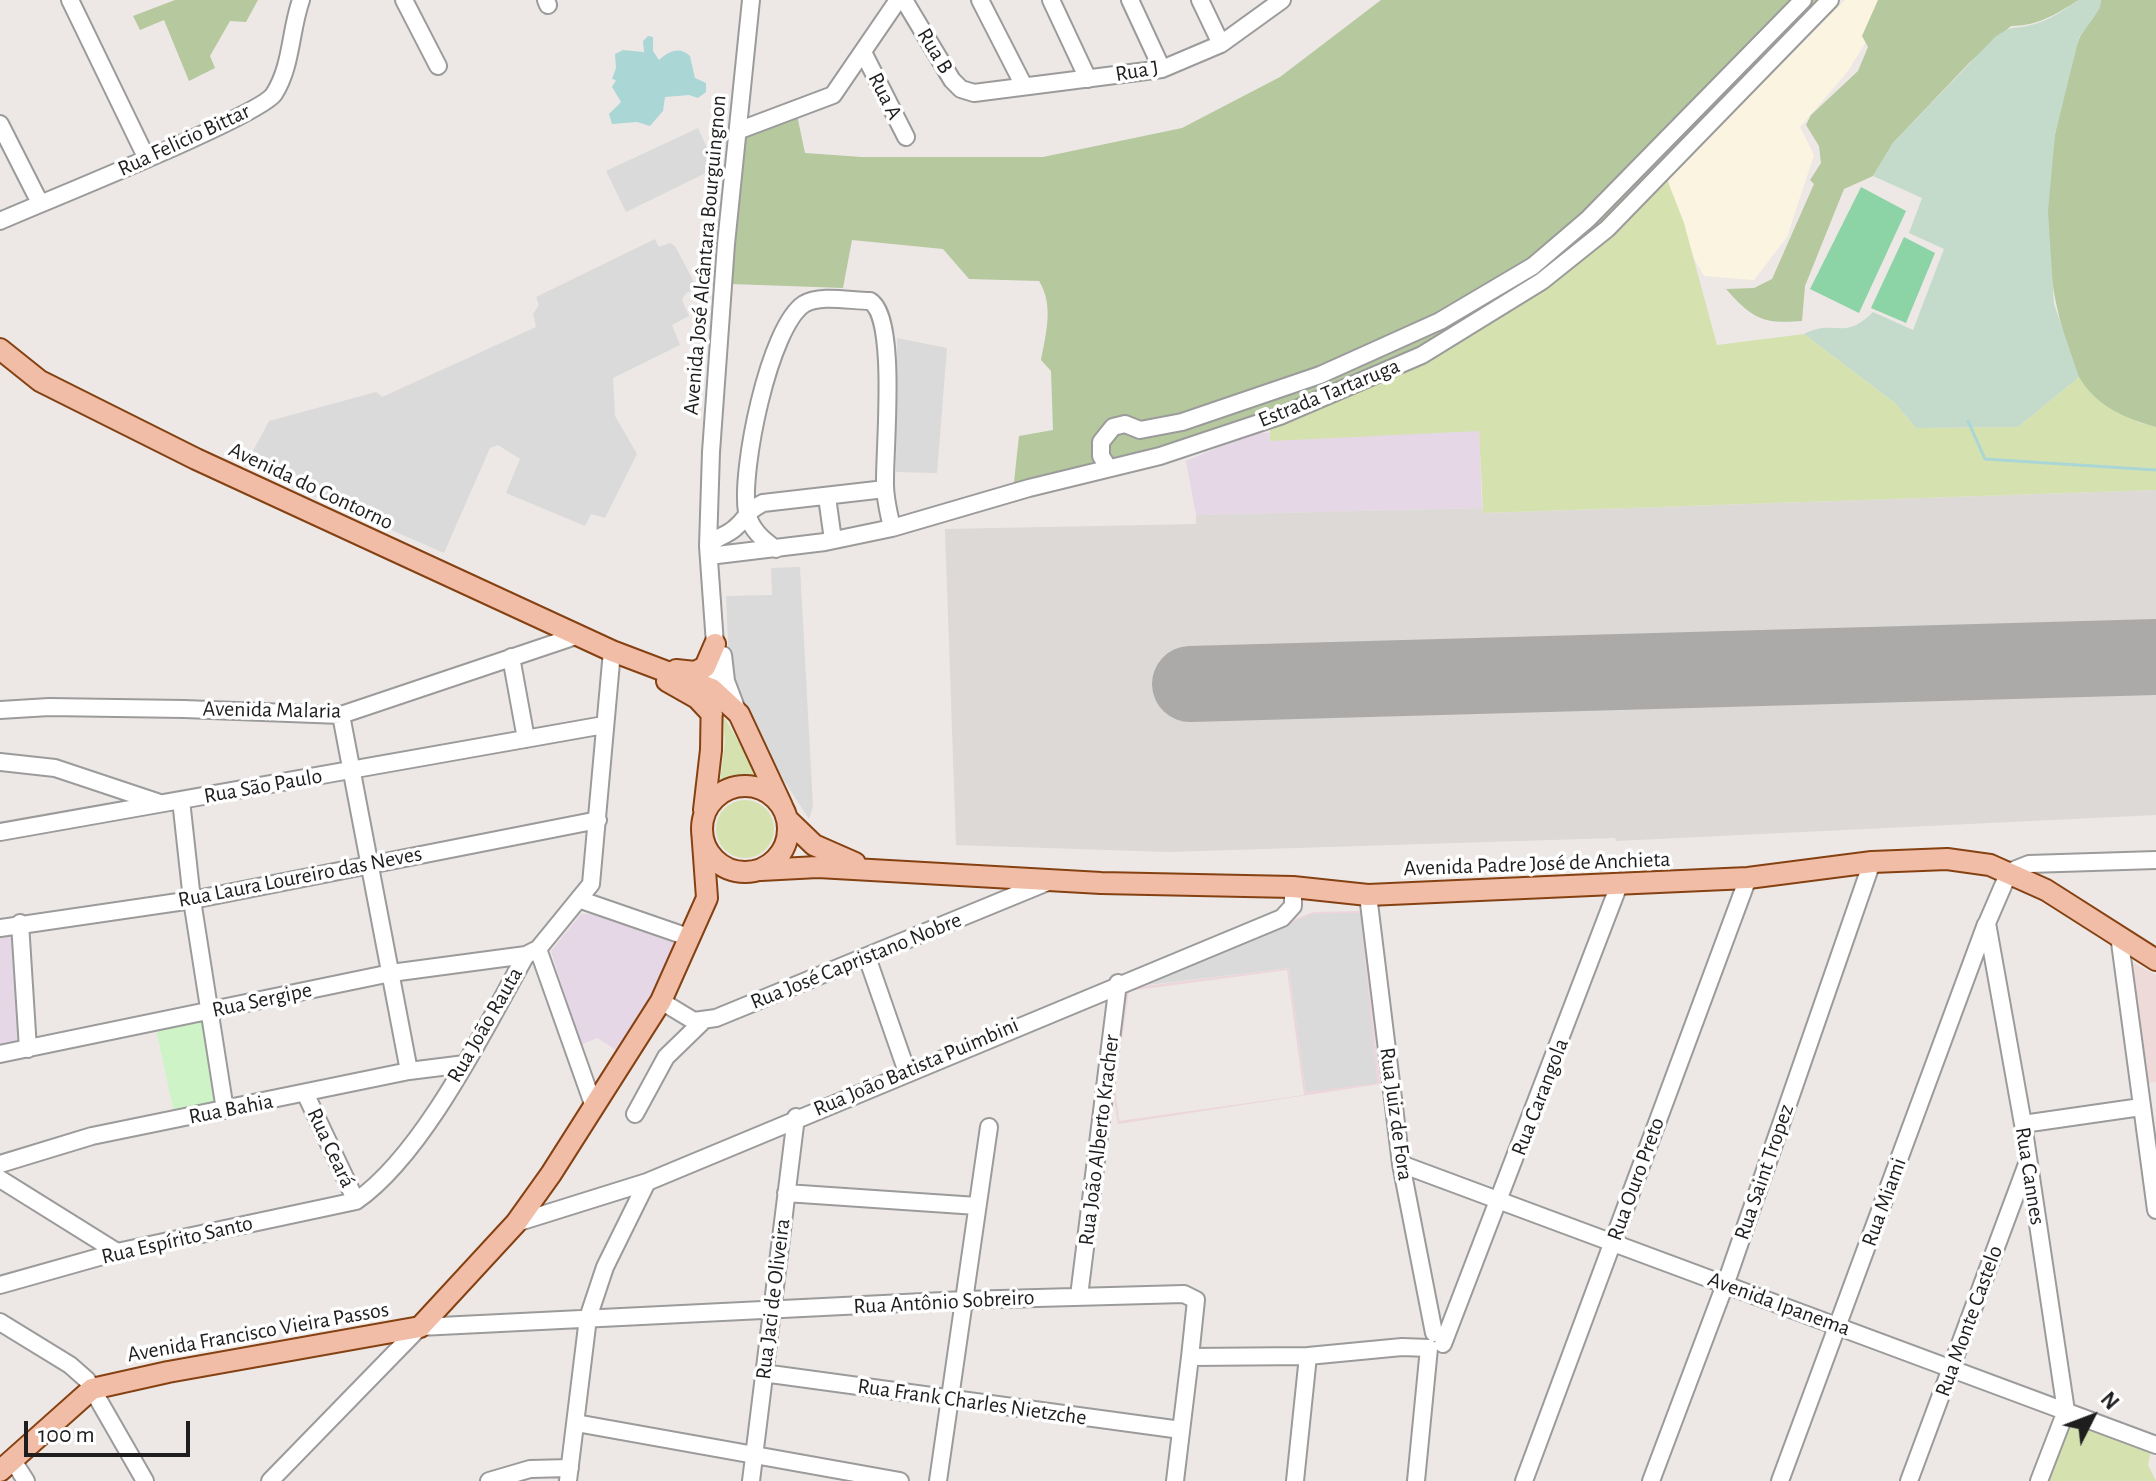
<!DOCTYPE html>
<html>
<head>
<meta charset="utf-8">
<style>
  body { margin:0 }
  #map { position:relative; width:2156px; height:1481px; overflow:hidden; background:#ede8e5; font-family:"Alegreya Sans",sans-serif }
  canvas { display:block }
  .north { position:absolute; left:2052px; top:1377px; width:80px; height:80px; -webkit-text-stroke:6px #fff; paint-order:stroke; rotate:48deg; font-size:22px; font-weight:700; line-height:32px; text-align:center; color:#1e1e1e }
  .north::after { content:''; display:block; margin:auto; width:28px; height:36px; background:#1e1e1e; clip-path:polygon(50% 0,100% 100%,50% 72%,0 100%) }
  .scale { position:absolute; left:24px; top:1421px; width:166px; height:36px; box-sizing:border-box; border:4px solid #1e1e1e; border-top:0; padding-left:10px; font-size:24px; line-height:28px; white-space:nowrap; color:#1e1e1e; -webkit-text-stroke:6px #fff; paint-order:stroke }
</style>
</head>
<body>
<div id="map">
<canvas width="2156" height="1481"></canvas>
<div class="north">N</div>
<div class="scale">100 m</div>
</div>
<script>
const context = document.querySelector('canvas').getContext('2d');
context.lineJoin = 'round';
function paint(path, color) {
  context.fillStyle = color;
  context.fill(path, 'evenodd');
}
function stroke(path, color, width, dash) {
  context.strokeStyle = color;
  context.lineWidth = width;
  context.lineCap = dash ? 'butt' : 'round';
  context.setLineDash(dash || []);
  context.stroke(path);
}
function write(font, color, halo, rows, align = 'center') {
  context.font = font + ' "Alegreya Sans",sans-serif';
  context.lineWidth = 7;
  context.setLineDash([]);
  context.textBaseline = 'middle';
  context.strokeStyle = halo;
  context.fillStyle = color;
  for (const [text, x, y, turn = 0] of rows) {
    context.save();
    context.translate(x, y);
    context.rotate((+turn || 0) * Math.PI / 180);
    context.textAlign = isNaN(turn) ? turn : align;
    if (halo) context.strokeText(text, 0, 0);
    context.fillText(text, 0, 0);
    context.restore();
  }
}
const commercial = new Path2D(`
  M 1361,911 L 1380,1084 L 1118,1124 L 1112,1087 L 1125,988 L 1313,912 ZM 1359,913 L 1306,1092 L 1289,968 L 1136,987 ZM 1287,970 L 1304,1095 L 1119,1121 L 1115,1087 L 1129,991 Z`);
const industrial = new Path2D(`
  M 1479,429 L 1482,508 L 1196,515 L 1186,461 L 1253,433 Z
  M 581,914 L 591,914 L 678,938 L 664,974 L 616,1050 L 597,1038 L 581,1045 L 551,951 Z
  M 15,934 L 22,1044 L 0,1048 L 0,937 Z`);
const education = new Path2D(`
  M 1845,0 L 1880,0 L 1877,24 L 1848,71 L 1800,127 L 1814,155 L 1787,237 L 1754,280 L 1704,276 L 1675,226 L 1668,179 Z`);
const military = new Path2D(`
  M 2128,960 L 2156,975 L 2156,1082 L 2144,1084 Z`);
const airport = new Path2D(`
  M 2156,490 L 2156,815 L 1616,841 L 1615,838 L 1169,852 L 956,845 L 945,529 L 1196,524 L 1196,515 L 1482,508 L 1484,513 Z`);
const grass = new Path2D(`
  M 1663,169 L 1684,223 L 1717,345 L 1804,334 L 1895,403 L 1916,428 L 2018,427 L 2079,377 L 2138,422 L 2156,427 L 2156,490 L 1483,513 L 1479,431 L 1270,441 L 1270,423 Z
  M 723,715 L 765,787 L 745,782 L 719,791 L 725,741 Z
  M716 829a29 29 0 1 1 58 0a29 29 0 1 1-58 0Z
  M 2067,1423 L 2151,1451 L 2148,1465 L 2156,1481 L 2046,1481 Z`);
const forest = new Path2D(`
  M 175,0 L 258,0 L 246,22 L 230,21 L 210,56 L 215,68 L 189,81 L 164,20 L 140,30 L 133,16 Z
  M 1381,0 L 1832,0 L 1577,256 L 1509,311 L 1408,368 L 1012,500 L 1019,436 L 1053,430 L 1051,371 L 1041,360 C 1046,333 1054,305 1039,281 L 969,279 L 943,249 L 852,240 L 843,288 L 731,284 L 741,140 L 784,115 L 797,115 L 805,153 L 862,157 L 1043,157 L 1182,128 L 1280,77 Z
  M 1878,0 L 2079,0 C 2056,14 2038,26 2011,26 L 1969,63 L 1893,143 L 1873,176 L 1844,189 L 1805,286 L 1802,321 C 1762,324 1753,319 1726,289 L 1754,288 L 1772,279 L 1814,184 L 1810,180 L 1821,163 L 1819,146 L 1806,125 L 1811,115 L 1858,71 L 1868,47 L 1862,36 Z
  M 2101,0 L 2156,0 L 2156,427 C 2127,419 2098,407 2081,380 C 2074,371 2072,357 2068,346 C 2035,250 2046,137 2078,42 C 2083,27 2099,16 2101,0 Z`);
const wetland = new Path2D(`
  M 2079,0 L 2101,0 L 2100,8 L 2079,38 L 2071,70 L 2055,135 L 2048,211 L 2054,304 L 2079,377 L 2018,427 L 1916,428 L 1895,403 L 1804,334 C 1836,318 1843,342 1873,312 L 1913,330 L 1944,249 L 1909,233 L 1922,198 L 1873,176 L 1893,143 L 1995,37 C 2014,24 2012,30 2031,25 C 2049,21 2064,10 2079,0 Z`);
const park = new Path2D(`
  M 207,1014 L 222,1108 L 175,1117 L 155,1025 Z`);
const pitch = new Path2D(`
  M 1861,187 L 1906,211 L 1859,313 L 1810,289 Z
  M 1904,237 L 1935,253 L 1906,323 L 1871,308 Z`);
const parking = new Path2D(`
  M 698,128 L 716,168 L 626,212 L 606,171 Z
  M 655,239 L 659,247 L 670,243 L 675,246 L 697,288 L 686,293 L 682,300 L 689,316 L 672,325 L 680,345 L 613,378 L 615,416 L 637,454 L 605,518 L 591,514 L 585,526 L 506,493 L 520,459 L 498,445 L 490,448 L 444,553 L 245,466 L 269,421 L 376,392 L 382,397 L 536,327 L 533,314 L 539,305 L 536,297 Z
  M 897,338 L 947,348 L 937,473 L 896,472 Z
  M 800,567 L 813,806 L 809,819 L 783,779 L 737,690 L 729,667 L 726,596 L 772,595 L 771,568 Z
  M 1360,913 L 1377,1083 L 1306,1092 L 1289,968 L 1131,987 L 1313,914 Z`);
const water = new Path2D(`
  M 648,36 L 653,37 L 653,51 L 659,60 C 669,51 679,46 690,56 L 695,78 L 706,83 L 706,92 L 698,98 L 689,95 L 665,97 L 663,111 L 650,126 L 637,122 L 612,124 L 609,114 L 621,102 L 612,87 L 616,80 L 612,79 L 616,68 L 615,54 L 623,50 L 644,52 L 643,41 Z`);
const stream = new Path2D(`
  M 1968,421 L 1985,459 L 2156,470`);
const runway = new Path2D(`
  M 1190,684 L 2156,657`);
const minor = new Path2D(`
  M 70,0 L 147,159
  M 404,0 L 438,66
  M 546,0 L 548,5
  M 904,0 L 952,80 L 961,89 L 974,93 L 1162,69 L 1221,44 L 1282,0
  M 980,0 L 1024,86
  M 1051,0 L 1088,79
  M 1130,0 L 1162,69
  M 1200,0 L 1221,44
  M 864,54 L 906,137
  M 0,124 L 40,203
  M 740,130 L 833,95 L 898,0
  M 0,221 C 40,203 260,116 274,94 C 292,66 290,31 301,0
  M 1108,467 L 1101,456 L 1101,442 L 1113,427 L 1125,424 L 1140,430 L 1182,422 L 1320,375 L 1440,321 L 1533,266 L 1588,219 L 1803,0
  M 827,497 L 833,540
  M 708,546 C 716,537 726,536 735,528 C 748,517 745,512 763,503 L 885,489
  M 776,549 C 763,540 750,529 747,512 C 740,471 769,327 804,304 C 820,294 851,301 870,301 C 898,317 884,452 885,485 C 885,499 889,514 892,528
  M 709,556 L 825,542 L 892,528 L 1029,488 L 1160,456 L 1280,416 L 1422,355 L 1542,281 L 1607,229 L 1830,0
  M 723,655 L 726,681 L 737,710
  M 511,657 L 526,739
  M 712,689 L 715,644 L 708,546 L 711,452 L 726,244 L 751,0
  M 0,710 L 49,707 L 184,709 L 341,715 L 579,635
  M 341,715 L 409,1071
  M 0,762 L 55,768 L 160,803
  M 181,800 L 192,900 L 225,1110
  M 0,832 L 604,725
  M 1368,895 L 1401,1164 L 1434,1333
  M 581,900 L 691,938
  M 20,923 L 28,1049
  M 0,928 L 192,900 L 598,820
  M 2119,935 L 2156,1210
  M 538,949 L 593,1104
  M 867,957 L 907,1072
  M 661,1001 L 694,1021 L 716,1018 L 1050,881
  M 0,1054 L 391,973 L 526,955
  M 306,1095 L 356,1201
  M 635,1114 L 666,1057 L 702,1022
  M 2023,1124 L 2141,1107
  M 0,1164 L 92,1136 L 409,1071 L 465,1064
  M 1401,1164 L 2156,1445
  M 0,1179 L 117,1252
  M 786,1193 L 977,1206
  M 516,1223 L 647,1182 L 1282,918 L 1293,906 L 1293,887
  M 0,1285 L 117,1252 L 356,1201 C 424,1154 485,1028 526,955 L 538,949 L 591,884 L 612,651
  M 1079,1296 L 1118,983
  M 0,1322 L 70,1365 L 87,1380 L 145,1481
  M 1443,1344 L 1619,885
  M 763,1373 L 1181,1430
  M 576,1423 L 900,1481
  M 12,1459 L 26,1481
  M 270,1481 L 420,1327 L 964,1300 L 1184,1294 L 1196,1300 L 1190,1357 L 1308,1356 L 1402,1347 L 1429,1348 L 1416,1481
  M 489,1481 L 530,1469 L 570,1468
  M 568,1481 L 588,1318 L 605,1267 L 647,1182
  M 751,1481 L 796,1117
  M 938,1481 L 989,1127
  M 1175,1481 L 1190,1357
  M 1295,1481 L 1308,1356
  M 1524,1481 L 1748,878
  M 1651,1481 L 1729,1274 L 1872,862
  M 1780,1481 L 1986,924
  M 1909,1481 L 2027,1164
  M 2039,1481 L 2066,1411 L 2023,1124 L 1987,923 L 2009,872 L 2029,864 L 2156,860`);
const major = new Path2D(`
  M 0,349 L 40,381 L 196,459 L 612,651 L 712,689 L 739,714 L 782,806
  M 676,670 L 695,672 L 705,667 L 715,644
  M 667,681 L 697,698 L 712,714
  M702 829a43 43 0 1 1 86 0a43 43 0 1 1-86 0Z
  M 704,810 L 711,750 L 712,689
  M 788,820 L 814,845 L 855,863
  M 761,870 L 818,867 L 1101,883 L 1293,887 L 1368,895 L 1748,878 L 1872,862 L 1947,859 L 1990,865 L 2046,890 L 2156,960
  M 0,1471 L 92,1389 L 168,1372 L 420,1327 L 516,1223 L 551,1174 L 661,1001 L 707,898 L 702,829`);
const streetNames = [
  ["Rua B",935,51,59],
  ["Rua J",1137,71,-9],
  ["Rua A",885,96,63],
  ["Rua Felicio Bittar",184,140,-25],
  ["Avenida José Alcântara Bourguingnon",705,255,-85],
  ["Estrada Tartaruga",1329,393,-22],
  ["Avenida do Contorno",311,486,25],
  ["Avenida Malaria",272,710,1],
  ["Rua São Paulo",263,786,-10],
  ["Avenida Padre José de Anchieta",1537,864,-2],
  ["Rua Laura Loureiro das Neves",300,877,-11],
  ["Rua José Capristano Nobre",856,961,-22],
  ["Rua Sergipe",262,1000,-12],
  ["Rua João Rauta",485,1025,-60],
  ["Rua João Batista Puimbini",916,1067,-23],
  ["Rua Carangola",1540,1097,-69],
  ["Rua Bahia",231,1109,-11],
  ["Rua Juiz de Fora",1396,1114,82],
  ["Rua João Alberto Kracher",1099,1140,-83],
  ["Rua Ceará",331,1148,65],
  ["Rua Saint Tropez",1764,1172,-71],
  ["Rua Cannes",2030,1176,81],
  ["Rua Ouro Preto",1636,1179,-70],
  ["Rua Miami",1884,1202,-70],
  ["Rua Espírito Santo",177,1240,-13],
  ["Rua Jaci de Oliveira",773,1299,-83],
  ["Rua Antônio Sobreiro",944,1302,-3],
  ["Avenida Ipanema",1779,1304,20],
  ["Rua Monte Castelo",1969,1321,-70],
  ["Avenida Francisco Vieira Passos",258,1332,-10],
  ["Rua Frank Charles Nietzche",972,1402,8]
];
paint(commercial, '#ecd6db');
paint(industrial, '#e5d7e6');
paint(education, '#fbf4e0');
paint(military, '#eedad9');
paint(airport, '#dcd9d6');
paint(grass, '#d5e2b0');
paint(forest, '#b5c89e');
paint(wetland, '#c4daca');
paint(park, '#cef3c6');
paint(pitch, '#8cd3a5');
paint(parking, '#dadada');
paint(water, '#aad6d5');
stroke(stream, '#aad6d5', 3);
stroke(runway, '#acaaa8', 76);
stroke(minor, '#9b9b9b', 20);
stroke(major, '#854112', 24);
stroke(minor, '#fff', 16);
stroke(major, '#f1bda6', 20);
write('22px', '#1e1e1e', '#fff', streetNames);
</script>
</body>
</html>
